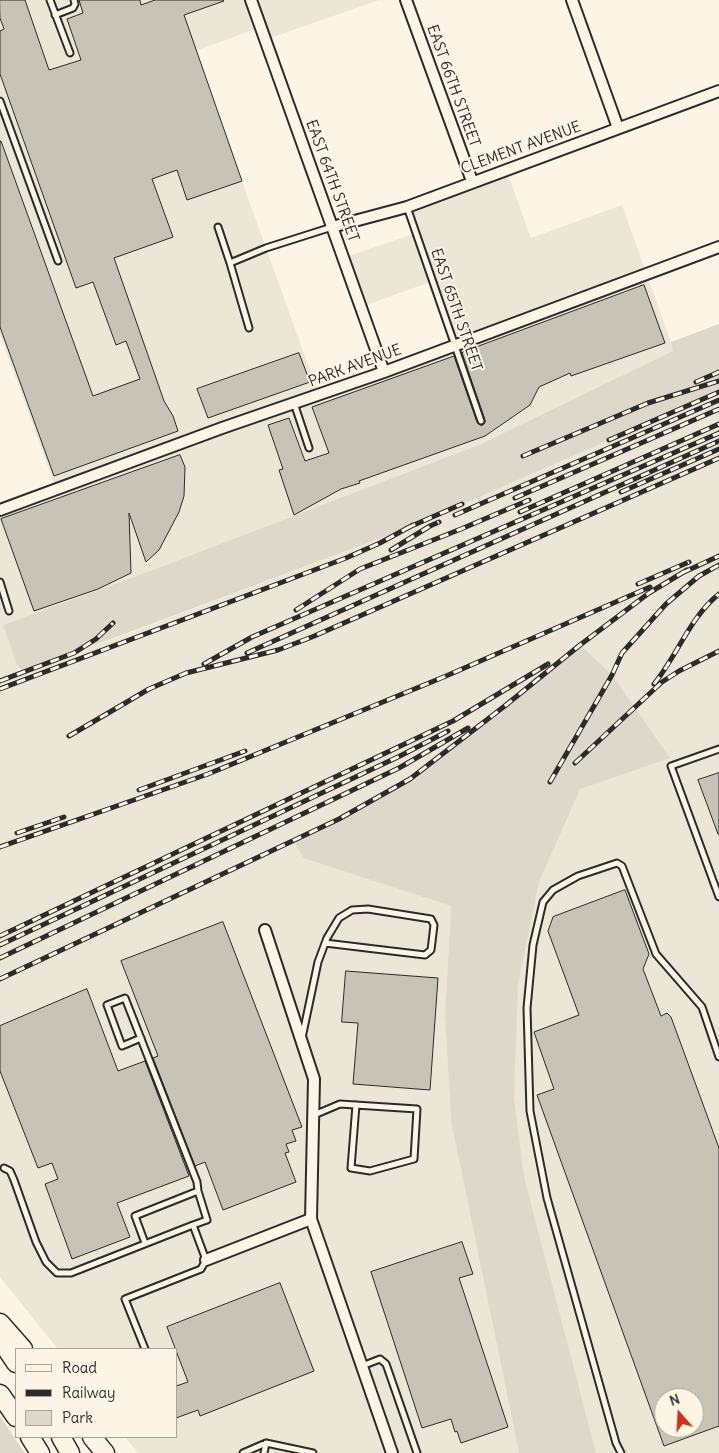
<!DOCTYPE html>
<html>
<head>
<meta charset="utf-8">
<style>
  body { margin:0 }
  #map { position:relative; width:719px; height:1453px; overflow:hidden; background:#fcf5e5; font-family:Delius,sans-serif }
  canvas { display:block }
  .legend { position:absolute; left:15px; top:1348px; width:162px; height:90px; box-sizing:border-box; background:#fcf5e5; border:1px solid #a8a49b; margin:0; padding:6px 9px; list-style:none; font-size:15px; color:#2b2b2b }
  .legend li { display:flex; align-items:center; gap:10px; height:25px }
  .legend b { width:25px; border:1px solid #a8a49b }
  .north { position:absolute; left:654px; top:1388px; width:50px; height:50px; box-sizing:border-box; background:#fcf5e5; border:1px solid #a8a49b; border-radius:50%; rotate:341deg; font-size:14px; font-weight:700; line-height:20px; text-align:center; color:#2b2b2b }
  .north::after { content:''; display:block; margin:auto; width:18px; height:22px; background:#c8321e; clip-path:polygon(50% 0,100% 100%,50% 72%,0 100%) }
</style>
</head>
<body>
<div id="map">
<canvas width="719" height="1453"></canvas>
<ul class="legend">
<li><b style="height:6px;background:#fcf5e5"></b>Road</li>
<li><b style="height:6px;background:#2b2b2b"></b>Railway</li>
<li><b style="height:14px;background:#ded8ca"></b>Park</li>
</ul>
<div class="north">N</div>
</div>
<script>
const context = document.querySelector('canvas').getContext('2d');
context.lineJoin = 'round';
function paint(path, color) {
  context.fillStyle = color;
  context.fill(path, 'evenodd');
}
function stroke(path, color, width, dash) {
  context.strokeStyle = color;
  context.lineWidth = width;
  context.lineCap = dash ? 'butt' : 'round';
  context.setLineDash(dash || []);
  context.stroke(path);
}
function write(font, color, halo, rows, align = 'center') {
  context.font = font + ' Delius,sans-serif';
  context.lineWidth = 4;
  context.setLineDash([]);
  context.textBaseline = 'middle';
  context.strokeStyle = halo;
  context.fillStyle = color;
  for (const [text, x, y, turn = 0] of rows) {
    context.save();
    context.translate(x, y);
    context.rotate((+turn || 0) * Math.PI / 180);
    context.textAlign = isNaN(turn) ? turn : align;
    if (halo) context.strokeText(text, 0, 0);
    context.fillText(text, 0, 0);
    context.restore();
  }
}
const built = new Path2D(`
  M 0,0 L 379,0 L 265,40 L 261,27 L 195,51 L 319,395 L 455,344 L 433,281 L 361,307 L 343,258 L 416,233 L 407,207 L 506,169 L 531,238 L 622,205 L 674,351 L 481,444 L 155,569 L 3,625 L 20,673 L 127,634 L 413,526 L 719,392 L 719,1453 L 563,1453 L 484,1086 L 580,646 L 506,705 L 410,779 L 339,819 L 294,841 L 304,858 L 451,906 L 445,1016 L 451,1121 L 519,1453 L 138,1453 L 125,1437 L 176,1437 L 176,1349 L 58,1349 L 0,1277 L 0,510 L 56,489 L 0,335 ZM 664,1398 L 694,1398 L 694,1428 L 664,1428 Z`);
const green = new Path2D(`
  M 719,324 L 719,392 L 413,526 L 23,672 L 17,665 L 3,625 L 155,569 L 481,444 L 673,351 L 671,342 Z
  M 580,645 L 612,675 L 670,758 L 580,789 L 539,882 L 518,983 L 514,1098 L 524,1177 L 596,1453 L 519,1453 L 451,1121 L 445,1016 L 451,906 L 303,858 L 294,841 L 339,819 L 410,779 L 506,705 Z
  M 0,1416 L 24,1452 L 25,1453 L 0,1453 Z`);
const building = new Path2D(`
  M 0,0 L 25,0 L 49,70 L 81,60 L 67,19 L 83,13 L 79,0 L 140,0 L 141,5 L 155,0 L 223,0 L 224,1 L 184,15 L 242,181 L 187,200 L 177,170 L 152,179 L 173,237 L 114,258 L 164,401 L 173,416 L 178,431 L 54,476 L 0,327 L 0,141 L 1,141 L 93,396 L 140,379 L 126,341 L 116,345 L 93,282 L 76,288 L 0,74 L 0,31 L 4,29 L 0,18 Z
  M 644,285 L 665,343 L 571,376 L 570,373 L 539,387 L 530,405 L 485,436 L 359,481 L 360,483 L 341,489 L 294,515 L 279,470 L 283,469 L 268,425 L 289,418 L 305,461 L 329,453 L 312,407 L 454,356 L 477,422 L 480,425 L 483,425 L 485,422 L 485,420 L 462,353 L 463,352 Z
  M 299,353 L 310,382 L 208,418 L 197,389 Z
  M 180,455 L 185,467 L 184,496 L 179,512 L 159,550 L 146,562 L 129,513 L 131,573 L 98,589 L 34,611 L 1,519 Z
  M 719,773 L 719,834 L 718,834 L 698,780 Z
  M 625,890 L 649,954 L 643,969 L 661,1016 L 667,1013 L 671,1017 L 719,1148 L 719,1426 L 664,1446 L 537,1095 L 554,1089 L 534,1032 L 579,1015 L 548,931 L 553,917 ZM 664,1398 L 694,1398 L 694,1428 L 664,1428 Z
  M 223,922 L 302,1127 L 292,1130 L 296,1141 L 286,1144 L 289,1152 L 285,1153 L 296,1182 L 223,1210 L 205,1162 L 195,1166 L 153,1058 L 158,1056 L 121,961 Z
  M 346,971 L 438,978 L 430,1090 L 353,1084 L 358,1023 L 342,1022 Z
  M 87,989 L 118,1071 L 145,1061 L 189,1176 L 117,1203 L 130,1237 L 72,1259 L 45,1184 L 58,1179 L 52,1163 L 38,1168 L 0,1071 L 0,1026 Z
  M 462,1242 L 473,1274 L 459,1278 L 508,1427 L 461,1443 L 457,1431 L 455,1432 L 451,1419 L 422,1428 L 371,1272 Z
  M 280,1283 L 314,1371 L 200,1416 L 198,1410 L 176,1418 L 176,1386 L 188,1382 L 167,1327 Z`);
const service = new Path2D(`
  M 50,0 L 70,53
  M 55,15 L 73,8 L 75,4 L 74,0
  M 0,101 L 58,261
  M 407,207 L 481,421
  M 218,227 L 230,263 L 266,248 L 332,227
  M 230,263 L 249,328
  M 294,403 L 309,448
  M 0,582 L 9,611
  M 719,749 L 671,766 L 719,897
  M 141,1038 L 122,1046 L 107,1005 L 125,998 L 197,1182 L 198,1191
  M 302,1038 L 318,962 L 327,938 L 339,918 L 352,910 L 368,909 L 431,919 L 434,925 L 431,950 L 425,955 L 325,943
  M 314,1115 L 340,1104 L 417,1109 L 414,1159 L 370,1171 L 351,1168 L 356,1105
  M 4,1168 L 10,1171 L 14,1180 L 36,1242 L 46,1262 L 57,1273 L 71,1273 L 193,1225 L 206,1260 L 201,1269 L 125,1299 L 145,1349
  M 145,1243 L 135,1216 L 198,1191 L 207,1220 L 193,1225
  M 362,1366 L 380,1359 L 386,1364 L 417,1453
  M 243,1453 L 266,1443
  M 264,1453 L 266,1443 L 313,1453
  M 621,1453 L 616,1443 L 547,1198 L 530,1111 L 527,1008 L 533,945 L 543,902 L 553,890 L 578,876 L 617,863 L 622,866 L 656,954 L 702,1007 L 719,1057`);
const minor = new Path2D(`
  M 251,0 L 384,372
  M 406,0 L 472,181
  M 572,0 L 618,128
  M 332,227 L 407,207 L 719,91
  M 0,510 L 222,428 L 384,372 L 719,247
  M 311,1219 L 392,1453
  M 206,1260 L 311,1219 L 314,1079 L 265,930`);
const motorway = new Path2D(`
  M 0,1323 L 23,1349
  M 0,1339 L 16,1363
  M 0,1394 L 16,1417
  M 30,1437 L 40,1453
  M 61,1437 L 70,1453
  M 92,1437 L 105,1453`);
const rail = new Path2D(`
  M 696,382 L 719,372
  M 609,440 L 719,392
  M 523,456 L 648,403 L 719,381
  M 621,492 L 719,449
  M 515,498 L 719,409
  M 520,512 L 719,424
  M 455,515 L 719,400
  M 407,528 L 462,504
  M 391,550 L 430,526 L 439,522
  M 682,573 L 719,556
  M 638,584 L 689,562
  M 296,610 L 360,569 L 461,529 L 529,500
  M 247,653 L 719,441
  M 204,664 L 252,637 L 719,433
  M 0,681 L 74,653 L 96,639 L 113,623
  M 654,684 C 677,656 690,617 719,594
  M 0,689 L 346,558 L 380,543 L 413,525
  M 69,736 L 149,689 L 186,673 L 278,650 L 312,637 L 719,458
  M 575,763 L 662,682 L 679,671 L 719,651
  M 550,782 L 612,675 L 622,653 L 666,604 L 699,576 L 719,565
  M 139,790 L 245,751
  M 17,833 L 64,817
  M 0,847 L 208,774 L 446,676 L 650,587
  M 0,936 L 453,721 L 548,664
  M 0,945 L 400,756 L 448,731
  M 0,958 L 399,768 L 468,728
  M 0,979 L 339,819 L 410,779 L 506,705 L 580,645 L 649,593 L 687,570`);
const streetNames = [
  ["EAST 66TH STREET",453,86,70],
  ["CLEMENT AVENUE",521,148,-20],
  ["EAST 64TH STREET",332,181,70],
  ["EAST 65TH STREET",456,310,71],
  ["PARK AVENUE",355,366,-20]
];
paint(built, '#ece6d7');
paint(green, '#ded8ca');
paint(building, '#c8c3b7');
stroke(building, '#2b2b2b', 1);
stroke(service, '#2b2b2b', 9);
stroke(minor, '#2b2b2b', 14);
stroke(motorway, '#2b2b2b', 21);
stroke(service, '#fcf5e5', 5);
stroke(minor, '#fcf5e5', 10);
stroke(motorway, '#fcf5e5', 18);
stroke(rail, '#2b2b2b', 5);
stroke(rail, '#fcf5e5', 3, [9]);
write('15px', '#2b2b2b', '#fcf5e5', streetNames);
</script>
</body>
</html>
